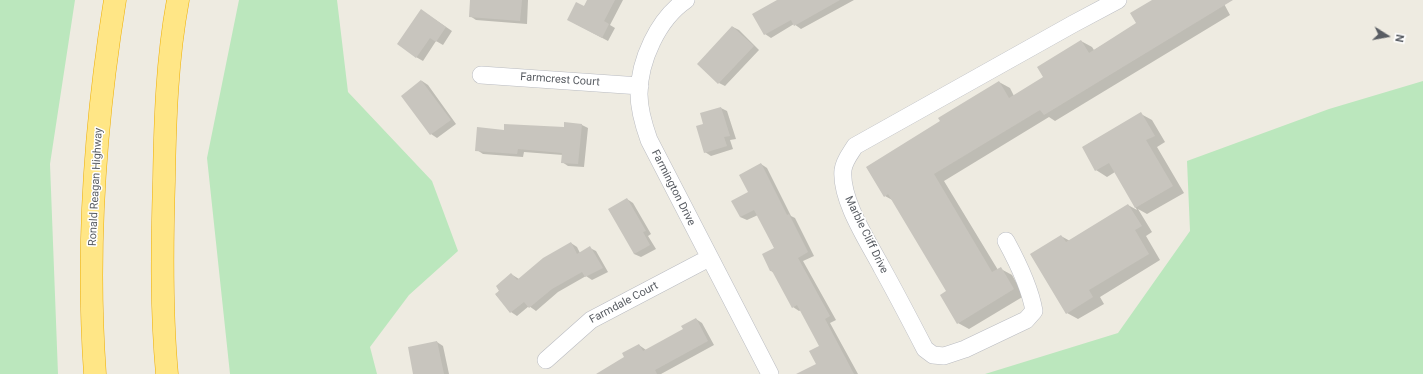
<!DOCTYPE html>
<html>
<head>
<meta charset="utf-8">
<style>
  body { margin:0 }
  #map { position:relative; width:1423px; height:374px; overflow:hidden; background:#eeebe1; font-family:Roboto,sans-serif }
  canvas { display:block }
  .north { position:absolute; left:1367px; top:16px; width:40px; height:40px; -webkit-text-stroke:3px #fff; paint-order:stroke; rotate:101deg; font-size:11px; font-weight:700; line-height:16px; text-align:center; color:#595d63 }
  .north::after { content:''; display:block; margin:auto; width:14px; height:18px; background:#595d63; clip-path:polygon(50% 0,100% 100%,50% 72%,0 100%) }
</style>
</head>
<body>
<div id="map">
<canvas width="1423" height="374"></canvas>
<div class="north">N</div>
</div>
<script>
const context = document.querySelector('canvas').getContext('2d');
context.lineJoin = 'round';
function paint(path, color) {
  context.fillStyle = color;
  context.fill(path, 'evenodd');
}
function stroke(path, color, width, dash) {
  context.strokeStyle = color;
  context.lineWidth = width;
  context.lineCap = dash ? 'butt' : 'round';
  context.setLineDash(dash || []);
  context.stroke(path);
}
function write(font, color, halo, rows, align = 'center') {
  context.font = font + ' Roboto,sans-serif';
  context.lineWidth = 3;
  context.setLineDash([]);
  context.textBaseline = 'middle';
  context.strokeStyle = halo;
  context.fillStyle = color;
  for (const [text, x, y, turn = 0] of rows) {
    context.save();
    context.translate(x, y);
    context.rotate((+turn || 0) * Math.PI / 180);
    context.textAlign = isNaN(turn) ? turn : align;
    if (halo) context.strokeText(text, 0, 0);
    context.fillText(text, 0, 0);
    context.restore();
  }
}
const green = new Path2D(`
  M 0,0 L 75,0 L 50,164 L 58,374 L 0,374 Z
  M 239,0 L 337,0 L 348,92 L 432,181 L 458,251 L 409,295 L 370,347 L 377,374 L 230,374 L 207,158 Z
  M 1423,81 L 1423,374 L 985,374 L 1118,333 L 1190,231 L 1187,161 L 1329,109 Z`);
const shadow = new Path2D(`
  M 471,0 L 528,0 L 527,24 L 476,20 L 470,16 Z
  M 588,0 L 623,0 L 610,25 L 615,28 L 608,41 L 574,23 Z
  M 779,0 L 854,0 L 801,29 L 794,24 L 771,38 L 765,34 Z
  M 1154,0 L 1222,0 L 1230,15 L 1055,121 L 1049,117 L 944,181 L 998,270 L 1001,269 L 1012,275 L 1024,296 L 969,329 L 958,323 L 948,291 L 894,201 L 885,196 L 942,122 L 999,82 L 1010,88 L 1014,96 L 1045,77 L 1081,41 L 1092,47 L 1094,50 L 1138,24 Z
  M 427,14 L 452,31 L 443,45 L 436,41 L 423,61 L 416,57 Z
  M 733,27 L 739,30 L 759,50 L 725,86 L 719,83 Z
  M 422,81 L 428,85 L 456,124 L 437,138 L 431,134 L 402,96 Z
  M 721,108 L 727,111 L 736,139 L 730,140 L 733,149 L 711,156 L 705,152 L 704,125 Z
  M 1141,114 L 1152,120 L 1165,142 L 1157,147 L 1184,193 L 1147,214 L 1138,209 L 1152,232 L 1146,236 L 1160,260 L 1100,297 L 1104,304 L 1078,319 L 1067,313 L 1061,236 L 1070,241 L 1128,205 L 1137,210 L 1115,172 L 1107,177 L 1096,170 L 1083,147 Z
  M 582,125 L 588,128 L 584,167 L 568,166 L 562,162 L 563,155 L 524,152 L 523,157 L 483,154 L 477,150 L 505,131 L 565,128 Z
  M 761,164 L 767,168 L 791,216 L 795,218 L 814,256 L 803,261 L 836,320 L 830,323 L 858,374 L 817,374 L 817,364 L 821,346 L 801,310 L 799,311 L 793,307 L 774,273 L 771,271 L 775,249 L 758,215 L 747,220 L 740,217 Z
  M 627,199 L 633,203 L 651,234 L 648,236 L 656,249 L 641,257 L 634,254 Z
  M 571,243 L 577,247 L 580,253 L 590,248 L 596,251 L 608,272 L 592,280 L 586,276 L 558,292 L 536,311 L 529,306 L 517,316 L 511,312 L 496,295 L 511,274 L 519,279 Z
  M 696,319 L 702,323 L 714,345 L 661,374 L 610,374 L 639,345 L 646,350 L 685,330 Z
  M 437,342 L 443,346 L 449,374 L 414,374 Z`);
const building = new Path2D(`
  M 470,0 L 522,0 L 520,21 L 469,17 Z
  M 587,0 L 615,0 L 604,21 L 609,24 L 602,38 L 567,20 L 576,2 L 584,6 Z
  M 777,0 L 840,0 L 794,26 L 791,20 L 764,35 L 752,14 Z
  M 1152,0 L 1233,0 L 1044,115 L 1040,110 L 934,174 L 992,272 L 1001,267 L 1014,289 L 957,324 L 940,295 L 946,291 L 888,194 L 884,197 L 866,167 L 940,121 L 938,118 L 999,81 L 1009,98 L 1043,77 L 1037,67 L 1081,40 L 1089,53 L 1136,23 L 1130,13 Z
  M 421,9 L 446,27 L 436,42 L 430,38 L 416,58 L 397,44 Z
  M 732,26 L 754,46 L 718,84 L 697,64 Z
  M 421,80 L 451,120 L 430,135 L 401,96 Z
  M 721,107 L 730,136 L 724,137 L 727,146 L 704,153 L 696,126 L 703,124 L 700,113 Z
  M 1141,112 L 1155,136 L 1146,140 L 1173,186 L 1135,208 L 1109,163 L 1095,171 L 1082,147 Z
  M 564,122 L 582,124 L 578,164 L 561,163 L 562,153 L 518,149 L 517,154 L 475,151 L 477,127 L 504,130 L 504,124 L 564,127 Z
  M 761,163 L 787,215 L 789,214 L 808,252 L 798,258 L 830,316 L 825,319 L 854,374 L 796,374 L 816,364 L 809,351 L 819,346 L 797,305 L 792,308 L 772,271 L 770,271 L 762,254 L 774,248 L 754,210 L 740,217 L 731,201 L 748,192 L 739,175 Z
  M 627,198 L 646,231 L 643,232 L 650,245 L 634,254 L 608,209 Z
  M 1128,204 L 1142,226 L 1135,230 L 1149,254 L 1089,290 L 1093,297 L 1066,314 L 1030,254 L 1061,235 L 1066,242 Z
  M 571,242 L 577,254 L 590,246 L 603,268 L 585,277 L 582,272 L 552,289 L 529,308 L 524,302 L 510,313 L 495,294 L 499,291 L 496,286 L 511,273 L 517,280 L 543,258 Z
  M 696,318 L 708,341 L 655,370 L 657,374 L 596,374 L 624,357 L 622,353 L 639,344 L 643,351 L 683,329 L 681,326 Z
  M 437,341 L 444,374 L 413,374 L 408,347 Z`);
const minor = new Path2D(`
  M 686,0 C 658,19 639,61 639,94 C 639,110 644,126 649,140 L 770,374
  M 481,75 L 640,86
  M 1006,241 C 1018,263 1030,287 1034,311 L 1026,320 L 965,349 L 944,356 L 933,355 L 925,349 C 911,322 897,295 882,268 C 869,243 840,200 843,170 C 844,161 850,154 855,146 L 1073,24 L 1118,0
  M 546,360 L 591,320 L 709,258`);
const motorway = new Path2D(`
  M 95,374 C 86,249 95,123 115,0
  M 167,374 C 161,310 162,245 164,181 C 165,120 167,59 178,0`);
const streetNames = [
  ["Farmcrest Court",560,80,4],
  ["Ronald Reagan Highway",96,187,-87],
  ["Farmington Drive",673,188,63],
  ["Marble Cliff Drive",866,235,64],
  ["Farmdale Court",624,303,-28]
];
paint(green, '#bbe7bd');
paint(shadow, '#0003');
paint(building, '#c8c5be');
stroke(minor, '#b9bbc1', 18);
stroke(motorway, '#eeae00', 23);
stroke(minor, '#fff', 17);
stroke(motorway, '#ffe686', 22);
write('11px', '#595d63', '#fff', streetNames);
</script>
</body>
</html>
